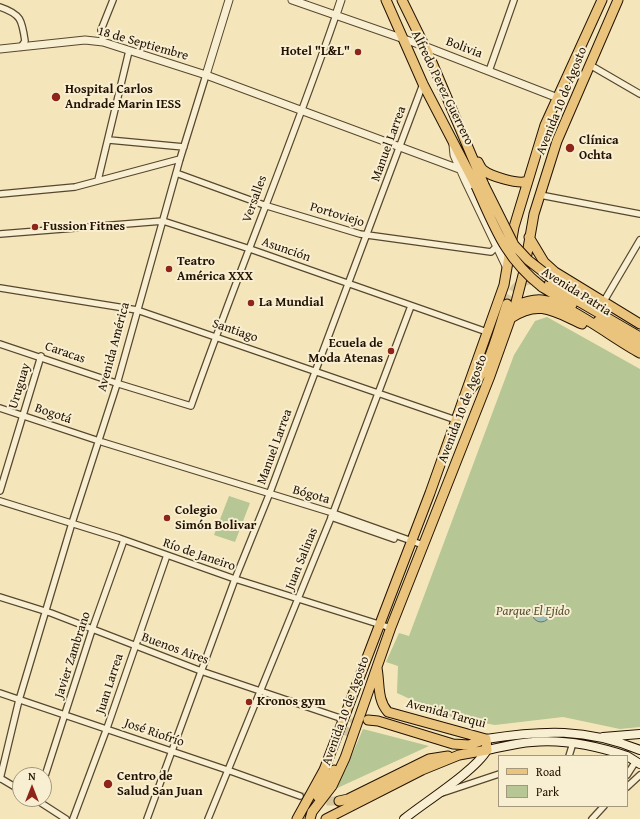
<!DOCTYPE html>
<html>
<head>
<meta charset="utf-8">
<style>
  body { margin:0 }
  #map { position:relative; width:640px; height:819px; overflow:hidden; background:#f4e6ba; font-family:"Gentium Book Plus",serif }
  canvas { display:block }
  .legend { position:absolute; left:498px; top:755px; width:130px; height:52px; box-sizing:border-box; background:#f8efd2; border:1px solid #a3977e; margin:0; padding:5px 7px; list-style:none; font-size:12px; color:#231200 }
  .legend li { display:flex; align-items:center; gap:8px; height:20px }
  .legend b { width:20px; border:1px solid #a3977e }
  .north { position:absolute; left:12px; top:767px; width:40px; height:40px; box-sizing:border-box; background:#f8efd2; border:1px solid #a3977e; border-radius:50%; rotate:0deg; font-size:11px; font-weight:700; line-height:16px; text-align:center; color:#231200 }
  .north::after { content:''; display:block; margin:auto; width:14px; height:18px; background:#8f2418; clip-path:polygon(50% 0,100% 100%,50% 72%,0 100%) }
</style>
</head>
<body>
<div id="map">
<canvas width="640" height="819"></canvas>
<ul class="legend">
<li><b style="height:5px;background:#eac37d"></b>Road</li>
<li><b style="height:11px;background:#b6c694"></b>Park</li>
</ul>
<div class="north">N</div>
</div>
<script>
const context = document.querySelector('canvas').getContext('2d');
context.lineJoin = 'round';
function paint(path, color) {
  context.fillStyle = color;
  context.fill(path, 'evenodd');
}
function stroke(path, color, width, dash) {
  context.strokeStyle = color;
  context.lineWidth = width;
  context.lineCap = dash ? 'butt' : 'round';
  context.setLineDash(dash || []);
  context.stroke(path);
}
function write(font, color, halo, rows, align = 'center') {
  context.font = font + ' "Gentium Book Plus",serif';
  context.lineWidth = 4;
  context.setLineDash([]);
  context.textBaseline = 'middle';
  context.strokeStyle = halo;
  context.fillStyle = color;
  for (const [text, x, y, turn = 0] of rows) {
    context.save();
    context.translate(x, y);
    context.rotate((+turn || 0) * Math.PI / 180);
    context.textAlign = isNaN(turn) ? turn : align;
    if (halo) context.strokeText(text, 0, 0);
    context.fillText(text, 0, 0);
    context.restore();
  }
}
const green = new Path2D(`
  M 547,317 L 640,369 L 640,727 L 620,729 L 563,717 L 495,725 L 447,716 L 397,693 L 398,666 L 386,662 L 399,633 L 409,636 L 514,355 L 535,321 Z
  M 229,496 L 250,503 L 235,542 L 214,535 Z
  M 363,729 L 429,746 L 333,790 L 346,769 Z`);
const water = new Path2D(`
  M532 613a9 9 0 1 1 18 0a9 9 0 1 1-18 0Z`);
const primaryTunnel = new Path2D(`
  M 507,304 C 516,281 526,275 549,284
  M 346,736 C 350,728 352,719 363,719
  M 300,796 L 320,801 L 339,801`);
const minor = new Path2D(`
  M 0,7 C 21,14 22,20 25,41 L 21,47
  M 103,42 L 101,30 L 113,0
  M 590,65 L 640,94
  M 489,71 L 514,0
  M 109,140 L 184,147
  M 176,173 L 264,205 L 360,234 L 491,252 L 496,247
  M 98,180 L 129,51
  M 0,194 L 75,187 L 180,159
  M 540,195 L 640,214
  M 0,234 L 163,221 L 250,249 L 487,332
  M 0,288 L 137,310 L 456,420
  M 604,301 L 640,240
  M 0,344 L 119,384 L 191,406 C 237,275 291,146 336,15
  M 0,408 L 102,442 L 333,513 L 423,545
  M 0,491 L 41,356
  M 0,501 L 119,538 L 232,578 L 391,628
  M 331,517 L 394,539
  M 0,597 L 51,613 L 201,671 L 343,719
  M 0,693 L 233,772 L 300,796
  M 569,756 L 573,743
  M 627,775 L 636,761
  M 0,778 L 20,790
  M 0,779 L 19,700 L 72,523 L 117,384 L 180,159 L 206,75
  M 44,779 L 92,630 L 124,540
  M 627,787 L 640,775
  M 442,793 L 499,774
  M 35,799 L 66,819
  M 73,819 L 107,728 L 167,555
  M 147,819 L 235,579 L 269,495 L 423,84
  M 208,819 L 333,513 L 411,306
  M 592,819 L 604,806`);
const tertiary = new Path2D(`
  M 292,0 L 424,46 L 558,98
  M 336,15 L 341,0
  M 0,49 L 85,40 L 103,42 L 206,75 L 470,173
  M 206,75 L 229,0
  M 453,145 L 454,155 L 465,180 L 507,268`);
const secondary = new Path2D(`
  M 603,737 L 640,734
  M 486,739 C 543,730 586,728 640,750
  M 627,756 L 640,764
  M 404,819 C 425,802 475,771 487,750 C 502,747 517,743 532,742 C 564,739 597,746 627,756`);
const primary = new Path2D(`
  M 386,0 L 423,84 L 476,186
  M 402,0 L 428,53 L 484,185
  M 478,162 C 479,164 481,168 483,170 C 490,176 519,185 527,181
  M 529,237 L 544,262 L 555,272 L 640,324
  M 549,284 L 640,337
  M 542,287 L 572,305
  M 515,306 C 524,302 532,299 542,300 C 567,302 615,340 640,353
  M 511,318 C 539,299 555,312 582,324
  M 598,321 L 640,345
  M 467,393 C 490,370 497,333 507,304
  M 377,668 C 380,684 377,700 388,712 L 486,739
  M 368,720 L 378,721 L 453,744 L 469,745 L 486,739
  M 318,797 L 334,770
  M 339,801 L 348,799 L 429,759 L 448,756
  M 297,819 L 324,770 L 430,493 L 504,285 L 514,227 L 545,125 L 602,0
  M 310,819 L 312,812 L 332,786 L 345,758 L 391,627 L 490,376 L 515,306 L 524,271 L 534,214 L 557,141 L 618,0
  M 326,819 L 422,770 L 459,755 L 487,750 L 486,739`);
const primaryBridge = new Path2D(`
  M 484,185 L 514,245 L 528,260 L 551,278
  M 476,186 C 495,228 505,258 542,287`);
const markers = [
  [358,52,4,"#8f2418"],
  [56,97,5,"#8f2418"],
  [570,148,5,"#8f2418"],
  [35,227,4,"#8f2418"],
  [169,269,4,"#8f2418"],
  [251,303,4,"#8f2418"],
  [391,351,4,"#8f2418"],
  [167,518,4,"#8f2418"],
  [249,702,4,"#8f2418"],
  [108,784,5,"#8f2418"]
];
const streetNames = [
  ["18 de Septiembre",143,44,16],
  ["Bolivia",464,48,21],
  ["Alfredo Perez Guerrero",442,88,64],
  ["Avenida 10 de Agosto",562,101,-68],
  ["Manuel Larrea",389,144,-70],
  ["Versalles",255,199,-70],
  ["Portoviejo",337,215,17],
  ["Asunción",286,250,19],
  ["Avenida Patria",576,292,32],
  ["Santiago",235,331,19],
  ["Avenida América",114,347,-75],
  ["Caracas",65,353,19],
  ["Uruguay",20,386,-73],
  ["Avenida 10 de Agosto",463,409,-69],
  ["Bogotá",53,414,19],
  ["Manuel Larrea",275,447,-70],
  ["Bógota",311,495,16],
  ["Río de Janeiro",199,555,19],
  ["Juan Salinas",302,559,-68],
  ["Buenos Aires",175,649,20],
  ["Javier Zambrano",73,655,-72],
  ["Juan Larrea",110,684,-72],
  ["Avenida 10 de Agosto",346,711,-70],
  ["Avenida Tarqui",446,714,15],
  ["José Riofrío",154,733,19]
];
const poiNames = [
  ["Hotel \"L&L\"",350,52,"right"],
  ["Hospital Carlos",65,90],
  ["Andrade Marin IESS",65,105],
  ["Clínica",579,141],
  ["Ochta",579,156],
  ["Fussion Fitnes",43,227],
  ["Teatro",177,262],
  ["América XXX",177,277],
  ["La Mundial",259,303],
  ["Ecuela de",383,344,"right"],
  ["Moda Atenas",383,359,"right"],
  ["Colegio",175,511],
  ["Simón Bolivar",175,526],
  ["Kronos gym",257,702],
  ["Centro de",117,777],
  ["Salud San Juan",117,792]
];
const parkNames = [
  ["Parque El Ejido",533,612]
];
paint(green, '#b6c694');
paint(water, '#9ebeb8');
stroke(water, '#6d796e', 1);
stroke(primaryTunnel, '#d5c69e', 9, [9, 4.5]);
stroke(minor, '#57472e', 8);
stroke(tertiary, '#57472e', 9);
stroke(secondary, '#231200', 10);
stroke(primary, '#231200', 11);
stroke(minor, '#f8efd2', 5.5);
stroke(tertiary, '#f8efd2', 7);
stroke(secondary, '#f8efd2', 8);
stroke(primary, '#eac37d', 9);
stroke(primaryBridge, '#231200', 11, []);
stroke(primaryBridge, '#eac37d', 9);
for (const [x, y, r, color] of markers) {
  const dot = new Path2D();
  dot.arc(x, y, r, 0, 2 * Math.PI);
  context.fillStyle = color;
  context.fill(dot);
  stroke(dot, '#f8efd2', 1.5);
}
write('13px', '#231200', '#f8efd2', streetNames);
write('bold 13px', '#231200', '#f8efd2', poiNames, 'left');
write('italic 13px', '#565134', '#f8efd2', parkNames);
</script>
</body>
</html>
